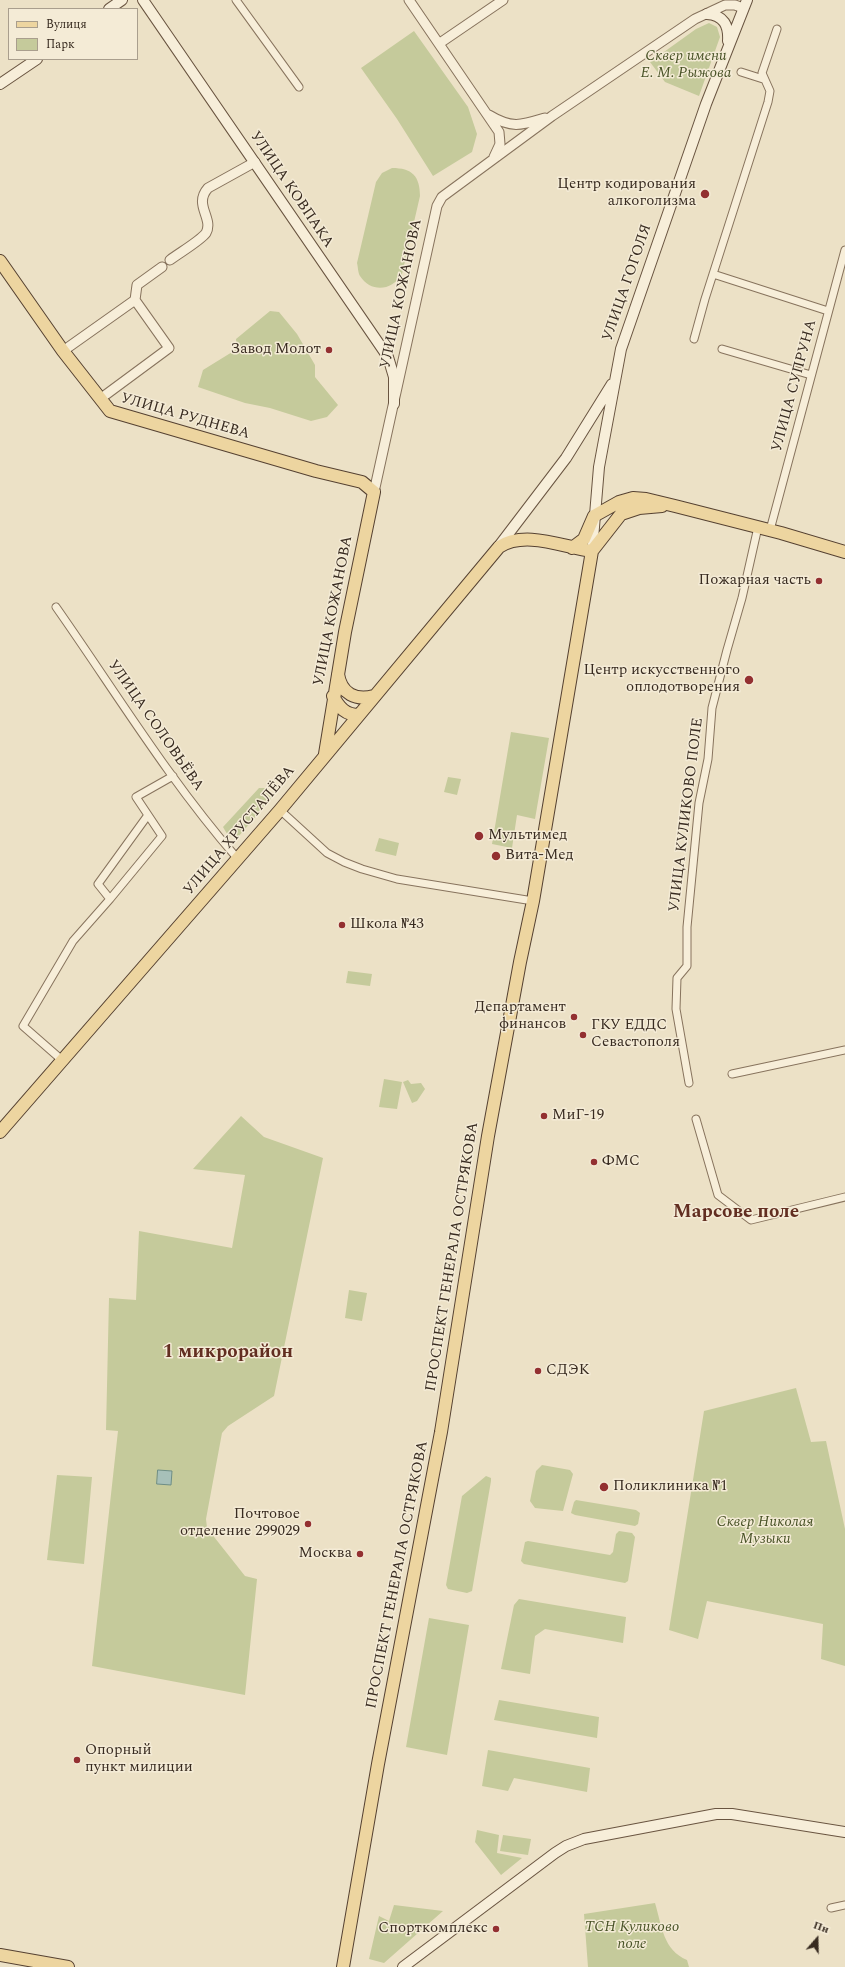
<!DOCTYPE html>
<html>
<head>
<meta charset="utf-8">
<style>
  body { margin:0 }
  #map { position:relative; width:845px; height:1967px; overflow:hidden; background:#ece1c6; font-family:Spectral,serif }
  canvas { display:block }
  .legend { position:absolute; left:8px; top:8px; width:130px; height:52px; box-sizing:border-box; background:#f4ebd6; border:1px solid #a99e8d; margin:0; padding:5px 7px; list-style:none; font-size:12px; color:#382b20 }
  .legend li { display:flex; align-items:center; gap:8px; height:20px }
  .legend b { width:20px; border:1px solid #a99e8d }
  .north { position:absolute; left:797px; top:1919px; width:40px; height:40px; -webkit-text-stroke:3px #f4ebd6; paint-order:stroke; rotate:20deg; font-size:11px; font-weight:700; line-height:16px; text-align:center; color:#382b20 }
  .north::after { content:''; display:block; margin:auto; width:14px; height:18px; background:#382b20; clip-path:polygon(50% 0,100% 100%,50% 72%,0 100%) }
</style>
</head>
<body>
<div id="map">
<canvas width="845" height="1967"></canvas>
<ul class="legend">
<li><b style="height:5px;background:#edd5a0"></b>Вулиця</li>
<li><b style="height:11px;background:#c5ca9b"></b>Парк</li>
</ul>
<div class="north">Пн</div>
</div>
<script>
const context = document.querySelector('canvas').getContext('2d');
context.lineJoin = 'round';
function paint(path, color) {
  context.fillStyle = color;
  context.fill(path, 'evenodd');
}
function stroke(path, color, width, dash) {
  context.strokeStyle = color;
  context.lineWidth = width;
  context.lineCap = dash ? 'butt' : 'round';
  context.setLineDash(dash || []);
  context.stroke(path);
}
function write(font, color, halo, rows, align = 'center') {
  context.font = font + ' Spectral,serif';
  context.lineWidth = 3;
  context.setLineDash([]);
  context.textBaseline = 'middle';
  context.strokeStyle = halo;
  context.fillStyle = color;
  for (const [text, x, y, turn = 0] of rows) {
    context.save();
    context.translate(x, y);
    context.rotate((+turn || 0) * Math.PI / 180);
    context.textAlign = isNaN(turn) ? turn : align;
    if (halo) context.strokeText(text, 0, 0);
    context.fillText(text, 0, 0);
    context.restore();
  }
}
const green = new Path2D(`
  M 709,23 L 717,27 L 720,37 L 699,96 L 665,82 L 650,62 L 696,29 Z
  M 414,31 L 468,107 L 477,134 L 472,152 L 433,176 L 397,119 L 361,68 Z
  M 392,168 C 412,168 420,176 420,196 L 402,274 C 392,291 371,293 360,276 C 358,273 358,267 357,263 L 376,182 L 382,173 Z
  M 270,311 L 279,312 L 297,334 L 315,365 L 315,377 L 338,405 L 327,417 L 311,421 L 270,408 L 245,403 L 198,387 L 203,370 L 237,349 L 236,339 Z
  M 511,732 L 549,738 L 535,819 L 517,815 L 512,848 L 492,844 Z
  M 448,777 L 461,779 L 457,795 L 444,792 Z
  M 259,788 L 266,788 L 270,792 L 272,798 L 238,837 C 229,838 227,834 223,827 Z
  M 379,838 L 399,843 L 396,856 L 375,851 Z
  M 348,971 L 372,974 L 370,986 L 346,983 Z
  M 384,1079 L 402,1082 L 397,1109 L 379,1107 Z
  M 408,1080 L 411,1084 L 421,1083 L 425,1089 L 417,1101 L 412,1103 L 403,1082 Z
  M 241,1116 L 264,1137 L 323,1158 L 274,1396 L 228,1426 L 222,1433 L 206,1519 L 207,1528 L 245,1576 L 257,1579 L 245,1695 L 92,1666 L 118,1431 L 106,1430 L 109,1298 L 136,1300 L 139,1231 L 232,1248 L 245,1175 L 193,1169 Z
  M 349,1290 L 367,1293 L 362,1321 L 345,1318 Z
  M 796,1388 L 811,1442 L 826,1441 L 845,1529 L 845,1666 L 821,1659 L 823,1624 L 707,1601 L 698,1639 L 669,1630 L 704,1411 Z
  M 542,1465 L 570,1470 L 573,1474 L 563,1511 L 535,1508 L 530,1501 L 536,1471 Z
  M 57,1475 L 92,1477 L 84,1564 L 47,1560 Z
  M 486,1476 L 491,1478 L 491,1481 L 472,1591 L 467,1593 L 448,1589 L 446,1585 L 462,1496 Z
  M 576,1500 L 636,1510 L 640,1513 L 638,1524 L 635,1526 L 575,1515 L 571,1513 L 574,1502 Z
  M 619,1531 L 632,1533 L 635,1537 L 628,1581 L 625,1583 L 524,1564 L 521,1561 L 525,1542 L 528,1541 L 610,1555 L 613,1552 L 616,1534 Z
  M 519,1599 L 626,1617 L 623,1643 L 545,1629 L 535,1636 L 530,1674 L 501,1669 L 514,1605 Z
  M 429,1618 L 469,1625 L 447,1755 L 406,1747 Z
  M 499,1700 L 599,1717 L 597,1738 L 494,1720 Z
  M 488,1750 L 590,1768 L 587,1792 L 514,1778 L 508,1791 L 482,1786 Z
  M 477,1830 L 499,1835 L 497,1853 L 522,1858 L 501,1875 L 475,1842 Z
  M 503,1835 L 531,1839 L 528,1855 L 500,1851 Z
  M 655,1903 C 662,1926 663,1950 687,1960 L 689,1967 L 588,1967 L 584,1914 Z
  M 394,1905 L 443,1911 L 384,1963 L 369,1959 L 379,1916 L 389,1921 Z`);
const water = new Path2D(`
  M 158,1470 L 172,1471 L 171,1485 L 157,1484 Z`);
const minor = new Path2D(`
  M 236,0 L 299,87
  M 741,72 L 763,79
  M 713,274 L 828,311
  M 694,339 L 705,299 L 768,102 L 770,91 L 762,73 L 777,29
  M 722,349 L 811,375
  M 770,530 L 845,250
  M 56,607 C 115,691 169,780 237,858
  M 280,810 L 327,853 L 344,862 L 362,869 L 397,879 L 533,901
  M 110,899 L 162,836 L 148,815
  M 63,1061 L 23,1026 L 73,941 L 110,899 L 98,884 L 148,815 L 136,797 L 173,776
  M 732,1074 L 845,1050
  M 689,1083 L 676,1009 L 677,978 L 687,966 L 687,927 L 699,803 L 708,759 L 712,708 L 727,650 L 742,598 L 758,527
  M 696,1119 L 718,1195 L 751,1220 L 845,1197
  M 831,1908 L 845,1905`);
const tertiary = new Path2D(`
  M 409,0 L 499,132 L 500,144 L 494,157
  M 440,43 L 503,0
  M 489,115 C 512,129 522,125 545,118
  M 170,260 C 179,253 200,241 206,233 C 214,218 193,205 208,188 L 255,162
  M 135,300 L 137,285 L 162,267
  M 63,351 L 135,300 L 169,348 L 100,399
  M 374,492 L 437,206 L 442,197 L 552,116 L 695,19 L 725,5 L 735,5 L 743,8`);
const secondary = new Path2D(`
  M 143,0 L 388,357 L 394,377 L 394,404
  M 109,9 L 122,0
  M 707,14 C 724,15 729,26 728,41
  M 0,84 L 37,59
  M 499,546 L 566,458 L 612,384
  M 592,551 L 599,467 L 621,349 L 706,104 L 747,0
  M 403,1967 L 555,1853 L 566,1846 L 584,1839 L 716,1814 L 732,1814 L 845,1832`);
const primary = new Path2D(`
  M 0,261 L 63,351 L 110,411 L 316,471 L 362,482 L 374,492 L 345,632 L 325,754
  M 572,548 L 584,539 L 594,516 L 619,502 L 633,498 L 646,499 L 675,506 L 781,533 L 845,552
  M 592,551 L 621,514 L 639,508 L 662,506
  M 338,674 C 341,694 356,701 374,696
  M 333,696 C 339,708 346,715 359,715
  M 0,1132 L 280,810 L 499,547 C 525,530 563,547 592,551
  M 0,1955 L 68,1967
  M 343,1967 L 378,1764 L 441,1432 L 488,1136 L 520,962 L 533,901 L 592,551`);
const markers = [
  [705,194,5,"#933031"],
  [329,350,4,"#933031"],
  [819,581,4,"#933031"],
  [749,680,5,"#933031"],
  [479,836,5,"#933031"],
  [496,856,5,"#933031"],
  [342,925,4,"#933031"],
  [574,1017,4,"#933031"],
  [583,1035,4,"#933031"],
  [544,1116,4,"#933031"],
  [594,1162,4,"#933031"],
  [538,1371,4,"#933031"],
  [604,1487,5,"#933031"],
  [308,1524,4,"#933031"],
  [360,1554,4,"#933031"],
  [77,1760,4,"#933031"],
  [496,1929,4,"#933031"]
];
const parkNames = [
  ["Сквер имени",686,57],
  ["Е. М. Рыжова",686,74],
  ["Сквер Николая",765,1523],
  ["Музыки",765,1540],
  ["ТСН Куликово",632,1928],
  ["поле",632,1945]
];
const poiNames = [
  ["Центр кодирования",696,185,"right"],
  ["алкоголизма",696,202,"right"],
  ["Завод Молот",321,350,"right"],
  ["Пожарная часть",811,581,"right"],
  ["Центр искусственного",740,671,"right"],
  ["оплодотворения",740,688,"right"],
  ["Мультимед",488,836],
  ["Вита-Мед",505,856],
  ["Школа №43",350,925],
  ["Департамент",566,1008,"right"],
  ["финансов",566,1025,"right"],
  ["ГКУ ЕДДС",591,1026],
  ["Севастополя",591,1043],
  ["МиГ-19",552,1116],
  ["ФМС",602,1162],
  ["СДЭК",546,1371],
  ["Поликлиника №1",613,1487],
  ["Почтовое",300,1515,"right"],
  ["отделение 299029",300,1532,"right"],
  ["Москва",352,1554,"right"],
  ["Опорный",85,1751],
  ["пункт милиции",85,1768],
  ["Спорткомплекс",488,1929,"right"]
];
const streetNames = [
  ["УЛИЦА КОВПАКА",291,190,56],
  ["УЛИЦА ГОГОЛЯ",628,283,-71],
  ["УЛИЦА КОЖАНОВА",402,294,-78],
  ["УЛИЦА СУПРУНА",795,386,-75],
  ["УЛИЦА РУДНЕВА",185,417,16],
  ["УЛИЦА КОЖАНОВА",334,611,-79],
  ["УЛИЦА СОЛОВЬЁВА",155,726,55],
  ["УЛИЦА КУЛИКОВО ПОЛЕ",687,815,-83],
  ["УЛИЦА ХРУСТАЛЁВА",240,831,-50],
  ["ПРОСПЕКТ ГЕНЕРАЛА ОСТРЯКОВА",453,1257,-81],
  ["ПРОСПЕКТ ГЕНЕРАЛА ОСТРЯКОВА",398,1575,-79]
];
const districtNames = [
  ["Марсове поле",736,1213],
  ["1 микрорайон",228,1353]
];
paint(green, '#c5ca9b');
paint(water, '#a7c0b9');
stroke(water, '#6e8e86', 1);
stroke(minor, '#87735d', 9);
stroke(tertiary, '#87735d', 11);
stroke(secondary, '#695440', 12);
stroke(primary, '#554131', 14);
stroke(minor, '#f7eed9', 7);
stroke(tertiary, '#f7eed9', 9);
stroke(secondary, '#f7eed9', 10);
stroke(primary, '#edd5a0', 12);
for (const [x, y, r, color] of markers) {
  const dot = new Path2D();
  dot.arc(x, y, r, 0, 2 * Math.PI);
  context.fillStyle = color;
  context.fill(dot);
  stroke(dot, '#f4ebd6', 1.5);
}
write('italic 15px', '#495327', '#f4ebd6', parkNames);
write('15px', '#382b20', '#f4ebd6', poiNames, 'left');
write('15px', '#382b20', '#f4ebd6', streetNames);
write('bold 19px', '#622e21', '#f4ebd6', districtNames);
</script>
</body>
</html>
